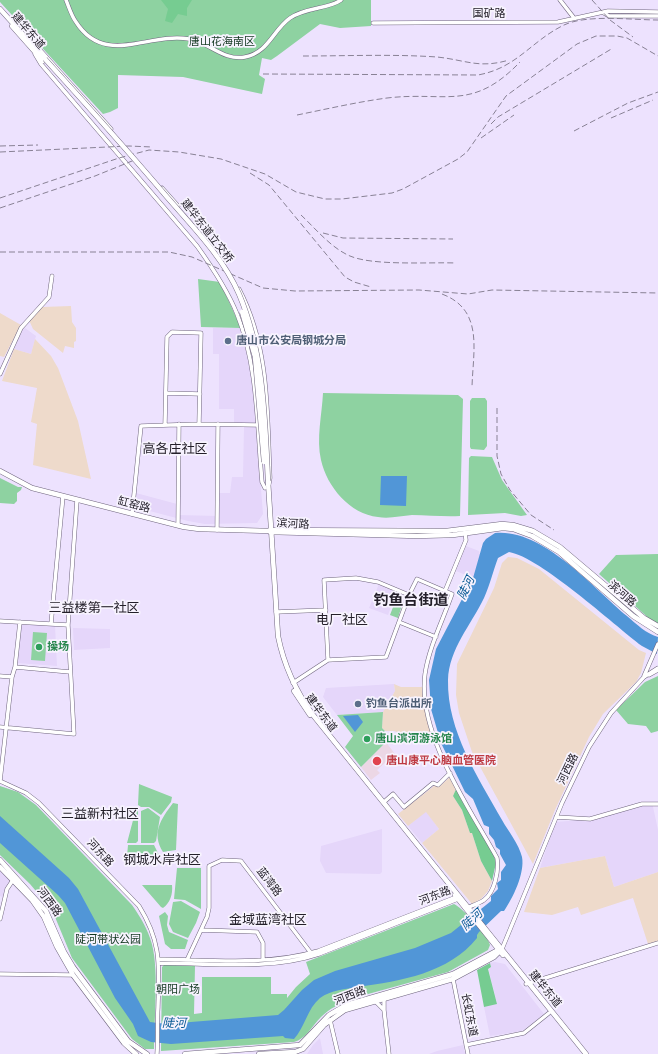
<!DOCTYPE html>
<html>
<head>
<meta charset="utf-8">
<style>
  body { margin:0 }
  canvas { display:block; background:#ede2fe }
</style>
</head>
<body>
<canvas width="658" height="1054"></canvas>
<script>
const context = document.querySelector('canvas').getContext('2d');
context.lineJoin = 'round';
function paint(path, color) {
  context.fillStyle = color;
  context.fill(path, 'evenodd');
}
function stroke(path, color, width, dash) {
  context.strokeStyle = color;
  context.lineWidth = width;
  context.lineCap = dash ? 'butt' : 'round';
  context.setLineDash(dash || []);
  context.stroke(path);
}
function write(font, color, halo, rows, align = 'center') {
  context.font = font + ' Figtree,"Noto Sans SC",sans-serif';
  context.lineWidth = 3.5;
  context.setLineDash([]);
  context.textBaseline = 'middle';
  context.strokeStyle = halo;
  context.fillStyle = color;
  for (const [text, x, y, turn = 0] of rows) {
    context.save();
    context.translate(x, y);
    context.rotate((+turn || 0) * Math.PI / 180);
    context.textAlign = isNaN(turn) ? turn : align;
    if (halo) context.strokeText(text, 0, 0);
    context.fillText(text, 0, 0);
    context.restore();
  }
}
const built = new Path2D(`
  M 25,328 L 36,336 L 31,354 L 14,349 L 22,330 Z
  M 213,328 L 241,328 L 252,378 L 256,424 L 234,423 L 234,409 L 219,409 L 219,354 L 213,354 Z
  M 244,426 L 256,427 L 263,514 L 257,523 L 205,524 L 188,521 L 138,508 L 135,504 L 136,493 L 177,504 L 177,515 L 219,516 L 219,493 L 230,493 L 232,477 L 243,477 Z
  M 466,546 L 479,551 L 480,555 L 473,578 L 456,571 Z
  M 379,584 L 397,591 L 388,615 L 369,608 Z
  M 24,623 L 55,625 L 57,666 L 17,663 L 21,625 Z
  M 73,628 L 110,629 L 110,648 L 74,650 Z
  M 394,684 L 395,691 L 383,712 L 337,715 L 323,697 L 326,688 Z
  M 652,802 L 658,830 L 658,872 L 614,887 L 605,856 L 540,868 L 555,822 L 595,819 Z
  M 426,811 L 439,829 L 422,843 L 408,826 Z
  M 382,829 L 382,872 L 380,874 L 326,873 L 320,861 L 321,846 Z
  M 0,871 L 10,881 L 6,899 L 0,896 Z
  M 495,962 L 505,964 L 544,1014 L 522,1031 L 490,1036 L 484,1007 L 497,1003 L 488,968 L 491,967 L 490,963 Z
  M 320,1038 L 323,1054 L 307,1054 L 313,1045 Z
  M 463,1045 L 465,1054 L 429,1054 L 437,1051 Z`);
const industrial = new Path2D(`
  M 71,306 L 72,322 L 76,328 L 76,341 L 74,342 L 74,348 L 65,346 L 63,353 L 33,329 L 29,320 L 42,307 Z
  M 0,313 L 21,325 L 4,357 L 0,356 Z
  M 35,339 L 51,356 L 58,368 L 78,421 L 91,479 L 33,465 L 37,424 L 31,422 L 37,388 L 2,381 L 14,349 L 31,354 Z
  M 508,557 L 517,558 L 539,569 L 639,650 L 646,653 L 641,673 L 636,682 L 603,714 L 589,737 L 555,810 L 533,864 L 472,752 L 459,713 L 456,695 L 457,664 L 494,588 L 502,563 Z
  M 394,684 L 401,687 L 422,687 L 425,710 L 435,744 L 429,744 L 394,731 L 385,731 L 382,728 L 383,712 L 395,691 Z
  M 451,776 L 457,787 L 453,796 L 462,810 L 470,833 L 472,833 L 481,861 L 492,881 L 488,891 L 481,899 L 472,904 L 422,843 L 439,829 L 426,812 L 408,826 L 398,814 L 434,786 L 440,786 Z
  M 605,856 L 614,887 L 658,872 L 658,941 L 648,944 L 633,898 L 581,915 L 578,907 L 552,915 L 524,912 L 540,868 Z`);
const medical = new Path2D(`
  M 386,742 L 395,754 L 377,770 L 380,773 L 371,780 L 361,767 Z`);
const green = new Path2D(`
  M 0,0 L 371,0 L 371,26 L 340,28 L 320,24 L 277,56 L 271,60 L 262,58 L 259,75 L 265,79 L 262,94 L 183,77 L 118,75 L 118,108 L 110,112 L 103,114 L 0,2 Z
  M 198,279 L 220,282 L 241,328 L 201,327 Z
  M 323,393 L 458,395 L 463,399 L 460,516 C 444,517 428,515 412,515 C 401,516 389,519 378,517 C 350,514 327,487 321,460 C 316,439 322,414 323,393 Z
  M 472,398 L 485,398 L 487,401 L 487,446 L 484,450 L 471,449 L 470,447 L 470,401 Z
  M 471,456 L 492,457 L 502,480 L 527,515 L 521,516 L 505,513 L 468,515 L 469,458 Z
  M 0,478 L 18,487 L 22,487 L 21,490 L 17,493 L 17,501 L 14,504 L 0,503 Z
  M 658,554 L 658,624 L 653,622 L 599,574 L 616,555 Z
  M 395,602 L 402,605 L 398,618 L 390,615 Z
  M 33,632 L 47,633 L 45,661 L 31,660 Z
  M 658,676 L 658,731 L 651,733 L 646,726 L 628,724 L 616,710 L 645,682 Z
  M 383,712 L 382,728 L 385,731 L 380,735 L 386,742 L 361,767 L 345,747 L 353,736 L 337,715 Z
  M 139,784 L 172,797 L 171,802 L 161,815 L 149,807 L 141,807 L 138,805 Z
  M 0,786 L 18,792 L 36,805 L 132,905 C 139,915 146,926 150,938 C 160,964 154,1019 154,1049 L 145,1049 L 132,1039 L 72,958 L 55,917 L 46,903 L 30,884 L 0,855 Z
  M 173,803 L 178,804 L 176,850 L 163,852 C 151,833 161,819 173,803 Z
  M 138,808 L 138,841 L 136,843 L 127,843 L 136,809 Z
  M 148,808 L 160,817 L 156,841 L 154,843 L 141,843 L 141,811 Z
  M 128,845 L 154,845 L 159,855 L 127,856 Z
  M 177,868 L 201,868 L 201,909 L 185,900 L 174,899 Z
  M 142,885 L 172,885 C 173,894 170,903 163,908 L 161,907 Z
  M 181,901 L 200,912 L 196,923 L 188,938 L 173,932 L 169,924 L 173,902 Z
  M 454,904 C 465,910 487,934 490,945 L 488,950 L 448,972 L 350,999 C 339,1004 329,1009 321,1017 C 312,1026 306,1039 294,1042 L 161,1051 L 162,967 L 164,965 L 195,966 L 194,1014 L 202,1013 L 202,977 L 271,977 L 271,994 L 287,994 L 287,998 L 296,987 L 310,974 L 306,962 Z
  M 165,912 L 168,916 L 167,925 L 169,932 L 188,940 L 185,949 L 171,949 L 165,944 L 159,916 Z`);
const forest = new Path2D(`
  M 161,0 L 192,0 L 187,8 L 187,16 L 178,14 L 172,23 L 165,21 L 168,9 Z
  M 457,787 L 494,856 L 496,863 L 492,881 L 481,861 L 472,833 L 470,833 L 462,810 L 453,796 Z
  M 490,963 L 491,967 L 488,969 L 497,1004 L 484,1007 L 477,970 Z`);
const water = new Path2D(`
  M 381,476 L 407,476 L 406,506 L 380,505 Z
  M 495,533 C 543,528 593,588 627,616 C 636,624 647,634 658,637 L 657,654 L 642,646 C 614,625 540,557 509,552 L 498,558 C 493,571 490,585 484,598 C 471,625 449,649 448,680 C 447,731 478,777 502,820 C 508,831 519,844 522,857 C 525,873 513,898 504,911 L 501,911 L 479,932 L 477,935 L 477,938 C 449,973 401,981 358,987 C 346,989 331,990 320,998 C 307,1009 305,1027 294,1039 L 285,1038 L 283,1036 L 171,1044 L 151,1042 L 138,1036 L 133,1024 L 115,998 L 65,903 L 58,895 L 0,843 L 0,816 L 69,878 L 78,889 L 150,1022 L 166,1024 L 278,1015 L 284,1010 L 302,990 L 314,980 L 335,971 L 415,948 L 451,933 L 491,901 L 491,896 L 498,889 L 497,883 L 501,880 L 501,872 L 506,865 L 500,854 L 500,850 L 496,847 L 494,840 L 489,834 L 489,827 L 484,825 L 473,799 L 465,792 L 441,743 L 431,709 L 429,680 L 436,649 L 473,578 L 483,543 L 486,539 Z
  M 358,715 L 363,722 L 355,732 L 343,716 Z`);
const minor = new Path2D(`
  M 66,0 C 69,7 71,15 76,22 C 105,67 148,32 189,39 C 209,42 223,61 245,57 C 268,53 273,30 290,18 C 306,7 329,9 341,0
  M 560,0 L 574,18
  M 604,13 L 609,16 L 658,16
  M 373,23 L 558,22 L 608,11 L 658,12
  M 40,50 L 111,129
  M 35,54 L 41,64 L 197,246 C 212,267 227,289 237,314 C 258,366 257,426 262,482 L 265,488
  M 162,188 L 178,206
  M 239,289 C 270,348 267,414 270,478 L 269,484
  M 0,374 L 21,328 L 49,297 L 52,276
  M 166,393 L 200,394
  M 165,424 L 167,337 L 172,332 L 201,333 L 199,424
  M 132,514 L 141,426 L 199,424 L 257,425
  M 178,525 L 179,424
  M 217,530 L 218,424
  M 445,591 L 466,540 L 465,532
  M 409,595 L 417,579 L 452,594 C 443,620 429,647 425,674 C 417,734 469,807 497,858 C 499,870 495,892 484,900 C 480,903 474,905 469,907
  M 276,612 L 326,610
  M 0,621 L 68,625
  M 399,622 L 436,637
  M 51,624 L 63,496
  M 15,667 L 20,622
  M 649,675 L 658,670
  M 0,676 L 12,677
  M 644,676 L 658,644
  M 293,683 L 328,660 L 386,657 L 409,595 L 378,582 L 356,578 L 324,580 L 328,660
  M 0,727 L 74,734 L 68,625 L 77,500
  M 0,781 L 26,793 L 39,803 L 139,906 C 162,943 159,966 158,1007 C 157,1023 158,1039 157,1054
  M 0,781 L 12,677 L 15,667 L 70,672
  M 384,802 L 393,794 L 404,807 L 433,783 L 438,785 L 450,773
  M 556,817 L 590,819 L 642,804 L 658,804
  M 0,919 L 7,889 L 13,880
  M 201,930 L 257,932 L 263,943 L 263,960
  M 502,949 L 562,803 L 589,747 L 611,713 L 644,677 L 658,668
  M 159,959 C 211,960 267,966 318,951 L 459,896
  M 187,960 L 207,917 L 209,908 L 209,866 L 222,860 L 241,861 L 311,953
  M 159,963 C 211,963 268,971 319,954 L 458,899 L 459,897
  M 0,974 L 73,975
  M 453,979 L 468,1054
  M 526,984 L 658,943
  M 384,999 L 384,1010
  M 375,1001 L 384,1010 L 389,1054
  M 330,1020 L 338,1054
  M 466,1045 L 524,1033 L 549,1013`);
const major = new Path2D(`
  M 0,9 L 45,59
  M 12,26 L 43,61
  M 0,471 L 32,488 L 184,527 L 199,529 L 269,531
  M 268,481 L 278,636 C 284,666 295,690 313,715 L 586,1054
  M 270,530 L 446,531 L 502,524 L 513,525 L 533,531 L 560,547 L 644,618 L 658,626
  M 270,532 L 417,536 L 453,535 L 503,528 L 513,529 L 532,536 L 559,552 L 633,616 L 658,632
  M 294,691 L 310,715
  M 0,860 L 46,911 L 64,952 L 73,967 L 128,1041 L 147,1054
  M 0,867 L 32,900 L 44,917 L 57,947 L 73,975 L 124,1043 L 136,1054
  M 455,895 L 503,955
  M 185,1054 L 300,1045 L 329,1015 L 346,1005 L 453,974 L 500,949
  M 259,1054 L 295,1052 L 303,1049 L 324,1025 L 345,1010 L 453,979 L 494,957 L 502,949`);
const rail = new Path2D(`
  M 592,0 L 610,20 L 633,37
  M 303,56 C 347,56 393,54 437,57 C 466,60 479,69 509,60
  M 263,74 L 478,75 C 517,68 531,41 564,25 C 587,14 632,20 658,20
  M 297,115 C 327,109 357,102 387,98 C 446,91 472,112 520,62
  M 611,118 L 653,100
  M 491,124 L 498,117 L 613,48
  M 574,131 L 628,103 L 658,92
  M 481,138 L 514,115
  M 0,146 L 38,145
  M 0,152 L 129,146 L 152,147
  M 250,173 L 269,185 L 345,277 L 354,282 L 371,287
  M 0,198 L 119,158 L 149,150 L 179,152 L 221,159 L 265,174 L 296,192 L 325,199 L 342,199 L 392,193 L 403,189 L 458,159 L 467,152 L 506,96 L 577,44 L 596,36 L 617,36 L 627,38 L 658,56
  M 0,208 L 95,176 L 137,159
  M 301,215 C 315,228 331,248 350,256 C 373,266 429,262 456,263
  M 323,233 L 343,238 L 453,239
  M 0,252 L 169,252 L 192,257 L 263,288 L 295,291 L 419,290 L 468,294 L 492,290 L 658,293
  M 442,294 C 484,310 473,350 472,387
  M 497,408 L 497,456 L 501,474 L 510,490 L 531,515 L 554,530`);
const majorBridge = new Path2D(`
  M 45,59 C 86,104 127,150 167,197 C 193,227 223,257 239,294 C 264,353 265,418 268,481
  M 242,312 L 255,357 L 264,462`);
const markers = [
  [228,341,4,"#5c6f8a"],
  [39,647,4,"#2e9e5b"],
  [358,704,4,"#5c6f8a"],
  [367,739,4,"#2e9e5b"],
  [377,761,5,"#e0444e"]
];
const streetNames = [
  ["国矿路",489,14],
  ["建华东道",28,31,49],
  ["建华东道立交桥",207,231,52],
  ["缸窑路",134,505,14],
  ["滨河路",293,524,3],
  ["滨河路",622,594,41],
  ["建华东道",321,713,53],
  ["河西路",568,769,-64],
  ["河东路",100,853,47],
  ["蓝湾路",269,882,53],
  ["河东路",435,896,-21],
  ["河西路",49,902,54],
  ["建华东道",545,989,51],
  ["河西路",350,996,-21],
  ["长虹东道",469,1015,79]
];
const parkNames = [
  ["唐山花海南区",222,42],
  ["陡河带状公园",108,940],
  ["朝阳广场",178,990]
];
const serviceNames = [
  ["唐山市公安局钢城分局",236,341],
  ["钓鱼台派出所",366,704]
];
const leisureNames = [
  ["操场",47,647],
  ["唐山滨河游泳馆",375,739]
];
const healthNames = [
  ["唐山康平心脑血管医院",386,761]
];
const waterNames = [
  ["陡河",466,588,-64],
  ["陡河",472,920,-43],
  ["陡河",174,1023]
];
const quarterNames = [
  ["高各庄社区",175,449],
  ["三益楼第一社区",94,608],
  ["电厂社区",342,620],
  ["三益新村社区",100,814],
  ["钢城水岸社区",162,860],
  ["金域蓝湾社区",268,920]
];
const districtNames = [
  ["钓鱼台街道",411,601]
];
paint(built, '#e5d6fa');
paint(industrial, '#eedacb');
paint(medical, '#ecd7e5');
paint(green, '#8ed2a1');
paint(forest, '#76cc91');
paint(water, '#5196d7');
stroke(minor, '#6f657e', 4.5);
stroke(major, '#6f657e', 5.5);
stroke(minor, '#fff', 3.5);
stroke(major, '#fff', 4.5);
stroke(rail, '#888194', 1, [6, 3]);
stroke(majorBridge, '#6f657e', 5.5, []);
stroke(majorBridge, '#fff', 4.5);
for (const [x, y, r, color] of markers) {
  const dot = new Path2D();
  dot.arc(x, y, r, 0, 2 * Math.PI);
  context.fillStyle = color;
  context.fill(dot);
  stroke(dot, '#f7f3fe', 1.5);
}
write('11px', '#24202a', '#f7f3fe', streetNames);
write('11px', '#133720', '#f7f3fe', parkNames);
write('bold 11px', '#4e5e75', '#f7f3fe', serviceNames, 'left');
write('bold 11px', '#27864d', '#f7f3fe', leisureNames, 'left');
write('bold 11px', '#be3a42', '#f7f3fe', healthNames, 'left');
write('italic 12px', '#065894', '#f7f3fe', waterNames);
write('13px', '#24202a', '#f7f3fe', quarterNames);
write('bold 15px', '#24202a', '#f7f3fe', districtNames);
</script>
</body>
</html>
